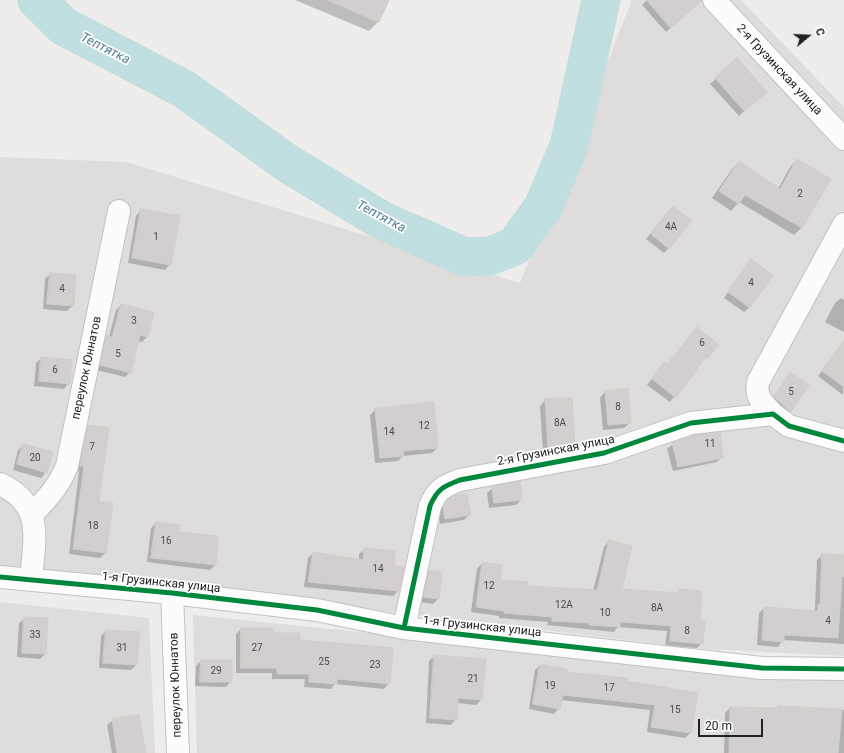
<!DOCTYPE html>
<html>
<head>
<meta charset="utf-8">
<style>
  body { margin:0 }
  #map { position:relative; width:844px; height:753px; overflow:hidden; background:#efedeb; font-family:Roboto,sans-serif }
  canvas { display:block }
  .north { position:absolute; left:788px; top:16px; width:40px; height:40px; -webkit-text-stroke:3px #fff; paint-order:stroke; rotate:71deg; font-size:11px; font-weight:700; line-height:16px; text-align:center; color:#212121 }
  .north::after { content:''; display:block; margin:auto; width:14px; height:18px; background:#212121; clip-path:polygon(50% 0,100% 100%,50% 72%,0 100%) }
  .scale { position:absolute; left:698px; top:719px; width:65px; height:18px; box-sizing:border-box; border:2px solid #212121; border-top:0; padding-left:5px; font-size:12px; line-height:14px; white-space:nowrap; color:#212121; -webkit-text-stroke:3px #fff; paint-order:stroke }
</style>
</head>
<body>
<div id="map">
<canvas width="844" height="753"></canvas>
<div class="north">С</div>
<div class="scale">20 m</div>
</div>
<script>
const context = document.querySelector('canvas').getContext('2d');
context.lineJoin = 'round';
function paint(path, color) {
  context.fillStyle = color;
  context.fill(path, 'evenodd');
}
function stroke(path, color, width, dash) {
  context.strokeStyle = color;
  context.lineWidth = width;
  context.lineCap = dash ? 'butt' : 'round';
  context.setLineDash(dash || []);
  context.stroke(path);
}
function write(font, color, halo, rows, align = 'center') {
  context.font = font + ' Roboto,sans-serif';
  context.lineWidth = 3.5;
  context.setLineDash([]);
  context.textBaseline = 'middle';
  context.strokeStyle = halo;
  context.fillStyle = color;
  for (const [text, x, y, turn = 0] of rows) {
    context.save();
    context.translate(x, y);
    context.rotate((+turn || 0) * Math.PI / 180);
    context.textAlign = isNaN(turn) ? turn : align;
    if (halo) context.strokeText(text, 0, 0);
    context.fillText(text, 0, 0);
    context.restore();
  }
}
const residential = new Path2D(`
  M 632,0 L 741,0 L 844,107 L 844,656 L 704,649 L 0,566 L 0,157 L 127,162 L 520,283 Z
  M 0,602 L 149,618 L 155,753 L 0,753 Z
  M 193,615 L 844,681 L 844,753 L 197,753 Z`);
const shadow = new Path2D(`
  M 295,0 L 388,0 L 379,21 L 369,31 Z
  M 647,0 L 691,0 L 696,5 L 666,32 L 642,5 Z
  M 737,60 L 760,97 L 739,116 L 710,84 Z
  M 797,160 L 830,180 L 801,228 L 794,235 L 739,202 L 731,211 L 712,198 L 732,169 L 739,162 L 778,189 L 790,167 Z
  M 141,210 L 170,264 L 165,270 L 128,263 L 136,216 Z
  M 668,212 L 669,248 L 664,253 L 646,239 Z
  M 751,260 L 750,307 L 744,312 L 724,298 Z
  M 50,274 L 73,305 L 67,311 L 43,309 L 45,279 Z
  M 841,298 L 844,300 L 844,332 L 825,322 L 835,303 Z
  M 121,305 L 153,313 L 147,337 L 142,342 L 137,341 L 130,372 L 125,377 L 96,370 L 102,342 L 107,337 L 109,337 L 116,310 Z
  M 717,345 L 700,363 L 670,402 L 647,385 L 664,364 L 666,365 Z
  M 835,354 L 844,360 L 843,395 L 818,376 Z
  M 41,358 L 69,383 L 64,389 L 34,386 L 36,363 Z
  M 790,374 L 790,411 L 785,416 L 770,403 Z
  M 605,392 L 630,423 L 624,428 L 603,430 L 600,398 Z
  M 545,400 L 574,445 L 569,451 L 543,453 L 540,406 Z
  M 375,410 L 437,448 L 432,453 L 403,456 L 398,461 L 375,463 L 370,415 Z
  M 88,427 L 105,553 L 100,558 L 69,554 L 79,471 L 75,471 L 83,432 Z
  M 673,444 L 722,457 L 717,462 L 673,471 L 667,449 Z
  M 23,445 L 46,472 L 41,478 L 13,470 L 18,450 Z
  M 493,488 L 521,500 L 516,505 L 489,508 L 487,493 Z
  M 448,501 L 470,514 L 464,520 L 440,524 L 438,513 Z
  M 156,523 L 178,533 L 215,565 L 210,570 L 147,562 L 151,528 Z
  M 609,541 L 620,590 L 676,594 L 680,590 L 699,622 L 702,643 L 697,648 L 665,646 L 667,631 L 618,627 L 614,632 L 547,625 L 548,622 L 499,618 L 499,616 L 471,612 L 477,569 L 482,563 L 499,581 L 527,587 L 593,591 L 604,547 Z
  M 365,549 L 393,567 L 403,568 L 398,591 L 393,596 L 304,587 L 308,558 L 313,553 L 359,560 L 359,554 Z
  M 822,555 L 844,556 L 844,644 L 783,640 L 778,647 L 757,645 L 759,613 L 764,608 L 813,612 L 815,608 L 817,560 Z
  M 429,571 L 438,599 L 433,604 L 419,602 L 424,576 Z
  M 25,618 L 45,654 L 40,659 L 17,657 L 19,623 Z
  M 241,629 L 299,641 L 389,683 L 384,689 L 335,684 L 331,689 L 304,687 L 305,679 L 272,679 L 272,673 L 236,673 L 236,634 Z
  M 106,631 L 136,665 L 131,670 L 99,668 L 101,636 Z
  M 434,656 L 481,700 L 476,705 L 457,703 L 456,719 L 451,725 L 426,723 L 429,661 Z
  M 201,661 L 231,681 L 226,687 L 195,686 L 196,666 Z
  M 540,665 L 565,673 L 626,682 L 690,733 L 685,738 L 647,732 L 650,710 L 561,700 L 559,708 L 554,714 L 529,709 L 535,670 Z
  M 779,707 L 812,710 L 815,708 L 844,710 L 844,753 L 724,753 L 725,713 L 730,708 L 777,709 Z
  M 113,720 L 145,753 L 112,753 L 107,725 Z`);
const river = new Path2D(`
  M 37,0 L 63,26 L 184,89 L 287,163 L 381,220 L 465,257 L 490,256 L 515,246 L 543,207 L 569,146 L 601,0`);
const building = new Path2D(`
  M 328,0 L 389,0 L 379,22 Z
  M 647,0 L 702,0 L 671,28 Z
  M 737,58 L 767,92 L 744,111 L 715,78 Z
  M 797,159 L 831,179 L 802,228 L 745,195 L 739,204 L 719,191 L 739,161 L 780,189 Z
  M 673,206 L 692,221 L 669,249 L 651,234 Z
  M 141,209 L 180,216 L 171,265 L 132,258 Z
  M 751,259 L 773,275 L 750,308 L 728,292 Z
  M 50,273 L 76,275 L 74,306 L 47,304 Z
  M 121,304 L 154,312 L 148,337 L 140,335 L 131,373 L 100,365 L 106,335 L 112,337 Z
  M 697,327 L 719,345 L 707,359 L 705,358 L 676,398 L 652,379 L 664,362 L 667,364 Z
  M 844,340 L 844,387 L 822,371 Z
  M 41,357 L 72,360 L 70,384 L 39,381 Z
  M 790,372 L 809,385 L 791,412 L 774,397 Z
  M 628,389 L 631,423 L 608,425 L 605,391 Z
  M 572,398 L 575,446 L 548,449 L 545,399 Z
  M 434,402 L 438,448 L 403,451 L 404,456 L 380,458 L 375,409 Z
  M 88,425 L 109,428 L 99,501 L 113,503 L 106,553 L 73,549 L 84,466 L 80,466 Z
  M 720,432 L 723,458 L 678,467 L 672,443 L 694,435 Z
  M 23,444 L 53,452 L 47,473 L 17,464 Z
  M 520,481 L 522,500 L 494,503 L 492,487 Z
  M 467,494 L 471,515 L 445,519 L 443,507 L 448,500 L 454,496 Z
  M 156,522 L 180,525 L 179,532 L 218,536 L 216,565 L 151,558 Z
  M 609,540 L 632,546 L 622,589 L 679,593 L 679,589 L 702,591 L 700,621 L 705,621 L 703,644 L 670,641 L 671,626 L 620,622 L 620,627 L 589,625 L 589,623 L 552,621 L 552,617 L 504,613 L 504,611 L 476,607 L 482,562 L 502,565 L 500,580 L 528,582 L 528,586 L 597,590 Z
  M 364,548 L 395,551 L 394,566 L 404,567 L 399,591 L 308,582 L 313,552 L 363,560 Z
  M 822,554 L 844,555 L 844,577 L 842,577 L 838,638 L 784,635 L 784,642 L 762,640 L 764,607 L 818,611 L 818,604 L 820,604 Z
  M 429,570 L 442,572 L 439,599 L 423,597 Z
  M 24,617 L 48,618 L 46,654 L 22,653 Z
  M 241,628 L 273,628 L 273,633 L 300,633 L 300,640 L 393,648 L 390,684 L 337,679 L 337,684 L 309,682 L 309,674 L 277,674 L 277,668 L 241,668 Z
  M 106,630 L 140,632 L 137,665 L 103,663 Z
  M 434,655 L 486,659 L 482,700 L 458,698 L 457,720 L 430,718 Z
  M 201,660 L 232,660 L 232,682 L 200,682 Z
  M 540,664 L 567,669 L 567,672 L 627,678 L 627,681 L 698,693 L 691,733 L 651,727 L 655,705 L 563,695 L 560,709 L 533,704 Z
  M 778,706 L 842,709 L 838,753 L 729,753 L 730,707 L 778,708 Z
  M 139,715 L 146,753 L 117,753 L 112,719 Z`);
const minor = new Path2D(`
  M 714,0 L 844,139
  M 773,414 C 763,404 755,397 758,382 L 844,224
  M 0,484 C 45,505 34,539 31,580
  M 32,514 C 47,499 59,486 67,466 L 119,211
  M 0,577 L 172,593 L 317,610 L 404,628 L 762,668 L 844,669
  M 172,593 L 178,753
  M 404,628 L 430,506 C 437,489 444,486 460,480 L 604,453 L 691,423 L 773,414 L 789,426 L 844,441`);
const cycleway = new Path2D(`
  M 0,577 L 172,593 L 317,610 L 404,628 L 762,668 L 844,669
  M 404,628 L 430,506 C 437,489 444,486 460,480 L 604,453 L 691,423 L 773,414 L 789,426 L 844,441`);
const numberNames = [
  ["2",800,194],
  ["4А",671,227],
  ["1",156,237],
  ["4",751,283],
  ["4",62,289],
  ["3",134,321],
  ["6",702,343],
  ["5",118,354],
  ["6",55,370],
  ["5",791,392],
  ["8",618,407],
  ["8А",560,423],
  ["12",424,426],
  ["14",389,432],
  ["11",710,444],
  ["7",92,447],
  ["20",35,458],
  ["18",93,526],
  ["16",166,541],
  ["14",378,569],
  ["12",489,586],
  ["12А",564,605],
  ["8А",657,608],
  ["10",605,613],
  ["4",828,621],
  ["8",687,631],
  ["33",35,635],
  ["31",122,648],
  ["27",257,648],
  ["25",324,662],
  ["23",375,665],
  ["29",216,671],
  ["21",473,679],
  ["19",550,686],
  ["17",609,688],
  ["15",675,710]
];
const streetNames = [
  ["2-я Грузинская улица",779,70,47],
  ["переулок Юннатов",87,368,-78],
  ["2-я Грузинская улица",556,451,-11],
  ["1-я Грузинская улица",161,583,6],
  ["1-я Грузинская улица",482,627,6],
  ["переулок Юннатов",176,685,-92]
];
const waterNames = [
  ["Тептятка",105,49,27],
  ["Тептятка",381,217,28]
];
paint(residential, '#dedddc');
paint(shadow, '#0003');
stroke(river, '#c2dfdf', 39);
paint(building, '#d2cfce');
stroke(building, '#d2cecc', 1);
stroke(minor, '#c2c2c1', 24);
stroke(minor, '#fdfcfc', 22);
stroke(cycleway, '#00873e', 5);
write('10px', '#4d4c4c', null, numberNames);
write('12px', '#212121', '#fff', streetNames);
write('italic 13px', '#4b7d93', '#fff', waterNames);
</script>
</body>
</html>
